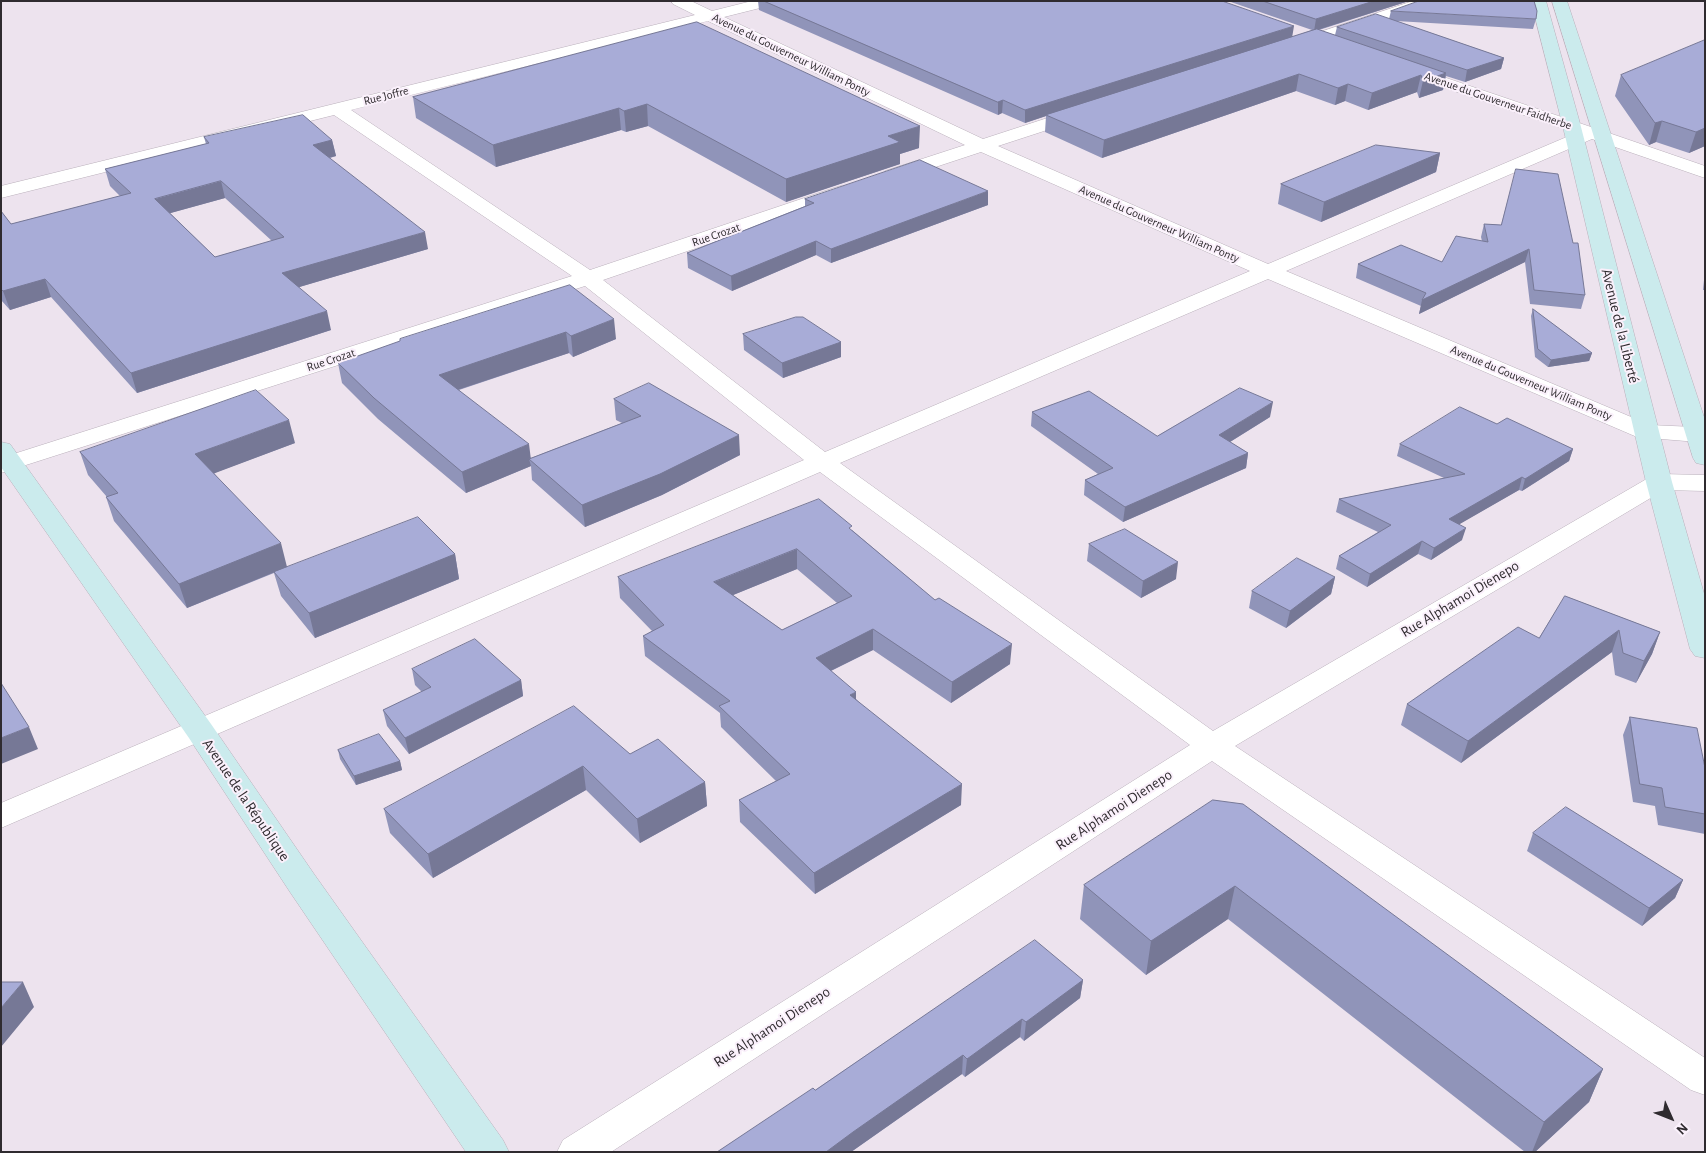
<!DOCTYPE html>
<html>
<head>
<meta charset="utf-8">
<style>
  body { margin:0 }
  #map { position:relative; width:1706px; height:1153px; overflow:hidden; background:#ede3ee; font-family:"Alegreya Sans",sans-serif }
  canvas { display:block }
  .frame { position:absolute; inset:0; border:2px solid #2f2b2f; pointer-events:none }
  .north { position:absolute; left:1646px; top:1093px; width:50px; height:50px; -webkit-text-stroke:4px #faf0fb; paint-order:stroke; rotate:134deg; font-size:14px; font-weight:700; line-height:20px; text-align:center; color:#2f2b2f }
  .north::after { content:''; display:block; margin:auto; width:18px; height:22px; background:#2f2b2f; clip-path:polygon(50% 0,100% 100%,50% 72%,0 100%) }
</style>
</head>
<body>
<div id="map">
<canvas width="1706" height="1153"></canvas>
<div class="frame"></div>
<div class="north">N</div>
</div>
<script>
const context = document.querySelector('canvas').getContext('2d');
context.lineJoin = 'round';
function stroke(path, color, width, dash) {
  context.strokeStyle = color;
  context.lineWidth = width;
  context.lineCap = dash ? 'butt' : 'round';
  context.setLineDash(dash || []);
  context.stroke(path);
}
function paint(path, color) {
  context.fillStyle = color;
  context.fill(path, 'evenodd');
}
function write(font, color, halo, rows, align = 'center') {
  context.font = font + ' "Alegreya Sans",sans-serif';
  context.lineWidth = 4;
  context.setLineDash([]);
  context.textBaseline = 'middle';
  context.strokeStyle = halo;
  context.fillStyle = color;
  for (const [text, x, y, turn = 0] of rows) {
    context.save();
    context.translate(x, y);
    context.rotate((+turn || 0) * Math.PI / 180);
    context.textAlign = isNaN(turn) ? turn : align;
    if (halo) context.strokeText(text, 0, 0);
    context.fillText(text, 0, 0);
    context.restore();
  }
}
const street = new Path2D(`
  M 671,1 L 691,1 L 712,11 L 752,1 L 778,1 L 776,4 L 724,17 L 983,139 L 1075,109 L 1081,108 L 1087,109 L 1090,113 L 1087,117 L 998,146 L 1268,264 L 1576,133 L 1402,73 L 1400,70 L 1402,67 L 1408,65 L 1591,127 L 1599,125 L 1605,126 L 1608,130 L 1606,132 L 1705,166 L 1705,178 L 1592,139 L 1286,271 L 1650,425 L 1694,427 L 1705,424 L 1705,441 L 1698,442 L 1637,437 L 1268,279 L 840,463 L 1213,731 L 1650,477 L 1659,474 L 1705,475 L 1705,491 L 1664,490 L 1235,746 L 1705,1058 L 1705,1095 L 1691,1090 L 1212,761 L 611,1152 L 557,1152 L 563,1140 L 1190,745 L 820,472 L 1,828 L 1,803 L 804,460 L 585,286 L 1,473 L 1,458 L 572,276 L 334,115 L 1,198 L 1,186 L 695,15 L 673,4 ZM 708,21 L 965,145 L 885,171 L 883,175 L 885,179 L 892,181 L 899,179 L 981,152 L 1250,271 L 825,452 L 603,280 L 848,196 L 851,192 L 848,188 L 841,186 L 834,188 L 590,270 L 351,110 Z
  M 1413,1 L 1436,1 L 1434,4 L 1302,48 L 1290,48 L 1288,45 L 1290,42 Z`);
const secondary = new Path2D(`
  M 1531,1 L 1546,1 L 1581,127 L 1672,482 L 1705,597 L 1705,658 L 1695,656 L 1690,649 L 1646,482 L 1563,127 Z
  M 1552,1 L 1567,1 L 1705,420 L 1705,465 L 1696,463 L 1693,458 Z
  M 1,442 L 10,444 L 211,724 L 314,874 L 503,1140 L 509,1152 L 466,1152 L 290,892 L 189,738 L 1,467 Z`);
const wall = new Path2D(`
  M 758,1 L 1222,1 L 1292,37 L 1312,30 L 1228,1 L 1409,1 L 1319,30 L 1335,35 L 1337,27 L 1389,19 L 1391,11 L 1536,19 L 1533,29 L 1396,21 L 1504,58 L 1501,69 L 1465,82 L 1446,76 L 1443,90 L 1419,98 L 1417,92 L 1368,110 L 1345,101 L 1335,105 L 1296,91 L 1102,158 L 1045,132 L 1046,116 L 1025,123 L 1002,113 L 998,115 L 759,10 Z
  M 697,22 L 919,148 L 900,154 L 900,164 L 786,202 L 648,126 L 626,132 L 621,130 L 496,167 L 416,118 L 413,97 Z
  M 1705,40 L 1705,146 L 1689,153 L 1656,142 L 1649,145 L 1615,96 L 1621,75 Z
  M 204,137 L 332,140 L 336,156 L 330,158 L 428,249 L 299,287 L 331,330 L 137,393 L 51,297 L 10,310 L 1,300 L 1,211 L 11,224 L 120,196 L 110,186 L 105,169 L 206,144 ZM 225,198 L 272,241 L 215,257 L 170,213 Z
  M 1440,153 L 1436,172 L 1321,222 L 1278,204 L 1281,184 Z
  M 805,199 L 988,205 L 831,263 L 816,255 L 732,291 L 688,268 L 687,253 L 805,206 Z
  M 1484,224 L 1501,225 L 1585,295 L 1581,309 L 1530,304 L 1525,262 L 1419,314 L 1421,306 L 1356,278 L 1358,264 L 1442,262 L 1482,241 L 1481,237 Z
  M 1705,270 L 1705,290 L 1703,290 Z
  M 570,285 L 616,339 L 573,357 L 569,353 L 459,390 L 531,458 L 622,423 L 616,420 L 614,399 L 740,455 L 662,495 L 585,527 L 532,480 L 531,466 L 466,493 L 378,419 L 342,383 L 338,363 Z
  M 1533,309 L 1592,353 L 1589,361 L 1548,367 L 1535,357 L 1531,316 Z
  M 743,334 L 841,342 L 841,357 L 783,378 L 744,350 Z
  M 1032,412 L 1157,436 L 1270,417 L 1230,442 L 1248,453 L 1246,468 L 1123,522 L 1084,495 L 1085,480 L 1098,474 L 1031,426 Z
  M 1497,424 L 1573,449 L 1569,461 L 1522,491 L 1519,490 L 1459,524 L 1462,540 L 1431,560 L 1418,554 L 1367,587 L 1336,569 L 1339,556 L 1378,532 L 1336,512 L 1339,499 L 1444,478 L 1397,456 L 1400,444 Z
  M 295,443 L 214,473 L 287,567 L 455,554 L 459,579 L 315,638 L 281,596 L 274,573 L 187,608 L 114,521 L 106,497 L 107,497 L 88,475 L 80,452 Z
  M 852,530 L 1010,664 L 951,703 L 873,650 L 831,671 L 856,699 L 961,805 L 815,894 L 740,822 L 739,800 L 776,781 L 721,727 L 720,713 L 645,656 L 643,636 L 652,631 L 620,598 L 618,577 ZM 797,569 L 837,603 L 782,630 L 733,595 Z
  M 1089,544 L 1176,579 L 1141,598 L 1087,561 Z
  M 1335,577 L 1331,594 L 1286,628 L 1249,608 L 1252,591 Z
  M 1565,596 L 1660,632 L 1652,654 L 1636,683 L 1615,675 L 1612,652 L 1461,763 L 1401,725 L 1407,704 L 1539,638 Z
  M 412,669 L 521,680 L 523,696 L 409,754 L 387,726 L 383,710 L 422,692 L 415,685 Z
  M 1630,717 L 1705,768 L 1705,834 L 1658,825 L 1655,806 L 1633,802 L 1623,735 Z
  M 338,750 L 400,761 L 402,770 L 356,785 L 340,759 Z
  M 630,754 L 705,782 L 707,806 L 640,843 L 586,790 L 433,878 L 390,833 L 384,809 Z
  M 1213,800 L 1603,1069 L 1589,1102 L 1535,1152 L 1525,1152 L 1228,919 L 1146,975 L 1080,919 L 1084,885 Z
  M 1533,833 L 1683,880 L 1675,898 L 1642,926 L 1527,851 Z
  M 1083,980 L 1080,998 L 1024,1041 L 1020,1037 L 965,1077 L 962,1074 L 851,1152 L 717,1152 L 815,1090 Z`);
const shadedWall = new Path2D(`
  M 1374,1 L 1409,1 L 1314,31 L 1316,19 Z
  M 1294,26 L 1292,38 L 1046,115 L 1046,116 L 1025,123 L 1025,110 Z
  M 1504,58 L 1501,69 L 1465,82 L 1467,70 Z
  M 1446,73 L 1443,90 L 1419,98 L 1423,81 Z
  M 1299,74 L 1296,91 L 1102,158 L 1104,140 Z
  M 1421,75 L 1417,92 L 1368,110 L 1372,93 Z
  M 1348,84 L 1345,101 L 1335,105 L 1338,88 Z
  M 1003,100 L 1002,113 L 998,115 L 998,102 Z
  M 647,104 L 648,126 L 626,132 L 624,111 Z
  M 619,108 L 621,130 L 496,167 L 493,145 Z
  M 1662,121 L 1656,142 L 1649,145 L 1655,123 Z
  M 920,126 L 919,148 L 900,154 L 900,164 L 786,202 L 786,179 L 888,136 Z
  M 1705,128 L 1705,146 L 1689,153 L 1696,132 Z
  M 332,140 L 336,156 L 316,161 L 313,145 Z
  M 1440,153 L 1436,172 L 1321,222 L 1324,202 Z
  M 221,181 L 225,198 L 160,216 L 155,199 Z
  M 988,191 L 988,205 L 831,263 L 831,249 Z
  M 425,232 L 428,249 L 286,291 L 282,273 Z
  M 816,241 L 816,255 L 732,291 L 731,276 Z
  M 1529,249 L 1525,262 L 1419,314 L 1422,300 Z
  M 45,279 L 51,297 L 10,310 L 3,291 Z
  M 327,311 L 331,330 L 137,393 L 131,373 Z
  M 614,319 L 616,339 L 573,357 L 571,336 Z
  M 566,332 L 569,353 L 442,395 L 439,375 Z
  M 841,342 L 841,357 L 783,378 L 782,363 Z
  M 1592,353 L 1589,361 L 1548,367 L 1551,360 Z
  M 1273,402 L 1270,417 L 1217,450 L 1219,435 Z
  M 289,420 L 295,443 L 202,478 L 195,454 Z
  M 739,435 L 740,455 L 662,495 L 585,527 L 582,505 Z
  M 529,444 L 531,460 L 529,459 L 531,466 L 466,493 L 462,472 Z
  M 1573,449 L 1569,461 L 1522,491 L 1525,479 Z
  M 1248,453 L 1246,468 L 1123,522 L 1125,507 Z
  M 1522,477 L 1519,490 L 1446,532 L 1449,519 Z
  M 1466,528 L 1462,540 L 1431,560 L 1434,548 Z
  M 1422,541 L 1418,554 L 1367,587 L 1370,574 Z
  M 281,543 L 287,567 L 187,608 L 179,584 Z
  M 797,549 L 797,569 L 716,602 L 714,582 Z
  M 455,554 L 459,579 L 315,638 L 309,613 Z
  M 1178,562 L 1176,579 L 1141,598 L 1143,581 Z
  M 1335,577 L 1331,594 L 1286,628 L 1290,611 Z
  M 873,629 L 873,650 L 816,678 L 816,658 Z
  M 1619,630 L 1612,652 L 1461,763 L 1468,741 Z
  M 1660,632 L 1652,654 L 1636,683 L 1644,661 Z
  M 1012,644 L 1010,664 L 951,703 L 952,682 Z
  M 521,680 L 523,696 L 409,754 L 405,738 Z
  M 856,692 L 856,713 L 850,695 Z
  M 29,727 L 38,749 L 1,764 L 1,738 Z
  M 400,761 L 402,770 L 356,785 L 354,776 Z
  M 583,766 L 586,790 L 433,878 L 428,854 Z
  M 705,782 L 707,806 L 640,843 L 637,819 Z
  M 962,784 L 961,805 L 815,894 L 814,873 Z
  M 1683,880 L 1675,898 L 1642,926 L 1649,908 Z
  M 1235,886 L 1228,919 L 1146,975 L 1151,941 Z
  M 1083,980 L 1080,998 L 1024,1041 L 1026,1022 Z
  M 23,982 L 34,1007 L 1,1047 L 1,1008 Z
  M 1022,1019 L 1020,1037 L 965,1077 L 967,1059 Z
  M 963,1055 L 962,1074 L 851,1152 L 826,1152 L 853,1132 Z
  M 1603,1069 L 1589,1102 L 1535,1152 L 1532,1152 L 1544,1122 Z`);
const building = new Path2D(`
  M 764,1 L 1222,1 L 1294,26 L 1025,110 L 1003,100 L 998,102 Z
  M 1263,1 L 1374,1 L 1316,19 Z
  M 1419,1 L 1534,1 L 1537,11 L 1536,19 L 1391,11 Z
  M 1376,14 L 1504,58 L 1467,70 L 1337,27 Z
  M 697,22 L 920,126 L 888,136 L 900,142 L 786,179 L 647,104 L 624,111 L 619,108 L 493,145 L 413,97 Z
  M 1317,29 L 1446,73 L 1423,81 L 1421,75 L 1372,93 L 1348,84 L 1338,88 L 1299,74 L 1104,140 L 1046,115 Z
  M 1705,40 L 1705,128 L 1696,132 L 1662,121 L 1655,123 L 1621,75 Z
  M 303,115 L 332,140 L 313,145 L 425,232 L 282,273 L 327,311 L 131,373 L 45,279 L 3,291 L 1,289 L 1,211 L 11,224 L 131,193 L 105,169 L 209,143 L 204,137 ZM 221,181 L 284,237 L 215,257 L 155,199 Z
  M 1376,145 L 1440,153 L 1324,202 L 1281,184 Z
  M 920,160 L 988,191 L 831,249 L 816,241 L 731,276 L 687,253 L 814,203 L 805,199 Z
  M 1516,169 L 1558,174 L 1573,243 L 1578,243 L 1585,295 L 1534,290 L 1529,249 L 1422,300 L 1426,293 L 1358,264 L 1401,245 L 1442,262 L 1456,236 L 1488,242 L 1484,224 L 1501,225 Z
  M 570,285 L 614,319 L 571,336 L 566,332 L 439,375 L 529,444 L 462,472 L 374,398 L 338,363 L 400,341 L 400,339 Z
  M 1533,309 L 1592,353 L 1551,360 L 1538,349 Z
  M 796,317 L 803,317 L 841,342 L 782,363 L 743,334 Z
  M 649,383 L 739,435 L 660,474 L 582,505 L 529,459 L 641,416 L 614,399 Z
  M 1240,388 L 1273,402 L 1219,435 L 1248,453 L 1125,507 L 1085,480 L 1113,468 L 1032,412 L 1089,391 L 1157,436 Z
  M 256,390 L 289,420 L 195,454 L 281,543 L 179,584 L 106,497 L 118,493 L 80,452 Z
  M 1460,407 L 1497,424 L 1507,418 L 1573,449 L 1525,479 L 1522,477 L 1449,519 L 1466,528 L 1434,548 L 1422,541 L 1370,574 L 1339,556 L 1391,525 L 1339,499 L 1465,474 L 1400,444 Z
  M 819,499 L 852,526 L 849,528 L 935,600 L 939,598 L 1012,644 L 952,682 L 873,629 L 816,658 L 856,692 L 850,695 L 962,784 L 814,873 L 739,800 L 790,774 L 719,706 L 730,701 L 643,636 L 664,625 L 618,577 ZM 797,549 L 852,596 L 782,630 L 714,582 Z
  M 418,517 L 455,554 L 309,613 L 274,572 Z
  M 1125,529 L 1178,562 L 1143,581 L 1089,544 Z
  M 1297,558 L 1335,577 L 1290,611 L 1252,591 Z
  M 1565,596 L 1660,632 L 1644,661 L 1623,653 L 1619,630 L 1468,741 L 1407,704 L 1518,627 L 1539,638 Z
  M 475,639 L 521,680 L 405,738 L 383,710 L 431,687 L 412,669 Z
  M 1,683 L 29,727 L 1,738 Z
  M 574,706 L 630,754 L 658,739 L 705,782 L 637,819 L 583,766 L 428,854 L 384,809 Z
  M 1630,717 L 1697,728 L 1705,768 L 1705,814 L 1665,807 L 1662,788 L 1640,784 Z
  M 379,734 L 400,761 L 354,776 L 338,750 Z
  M 1213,800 L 1243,804 L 1603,1069 L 1544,1122 L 1235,886 L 1151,941 L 1084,885 Z
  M 1566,807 L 1683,880 L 1649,908 L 1533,833 Z
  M 1035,940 L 1083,980 L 1026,1022 L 1022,1019 L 967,1059 L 963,1055 L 853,1132 L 826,1152 L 717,1152 L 813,1088 L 815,1090 Z
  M 1,982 L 23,982 L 1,1008 Z`);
const farStreetnames = [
  ["Avenue du Gouverneur William Ponty",791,55,26],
  ["Rue Joffre",386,96,-14],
  ["Avenue du Gouverneur Faidherbe",1498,101,19],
  ["Avenue du Gouverneur William Ponty",1159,224,24],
  ["Rue Crozat",716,235,-19],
  ["Rue Crozat",331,360,-18],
  ["Avenue du Gouverneur William Ponty",1531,383,23]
];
const streetNames = [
  ["Avenue de la Liberté",1620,326,76],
  ["Rue Alphamoi Dienepo",1460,599,-31],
  ["Avenue de la République",246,800,56],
  ["Rue Alphamoi Dienepo",1114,810,-33],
  ["Rue Alphamoi Dienepo",772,1027,-33]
];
stroke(street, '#bab0bb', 1);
stroke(secondary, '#bab0bb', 1);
paint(street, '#fff');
paint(secondary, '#cbebed');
paint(wall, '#9094b9');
paint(shadedWall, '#767896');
paint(building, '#a8acd7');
stroke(building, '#767896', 1);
write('12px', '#2f2b2f', '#faf0fb', farStreetnames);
write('15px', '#2f2b2f', '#faf0fb', streetNames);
</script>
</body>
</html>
